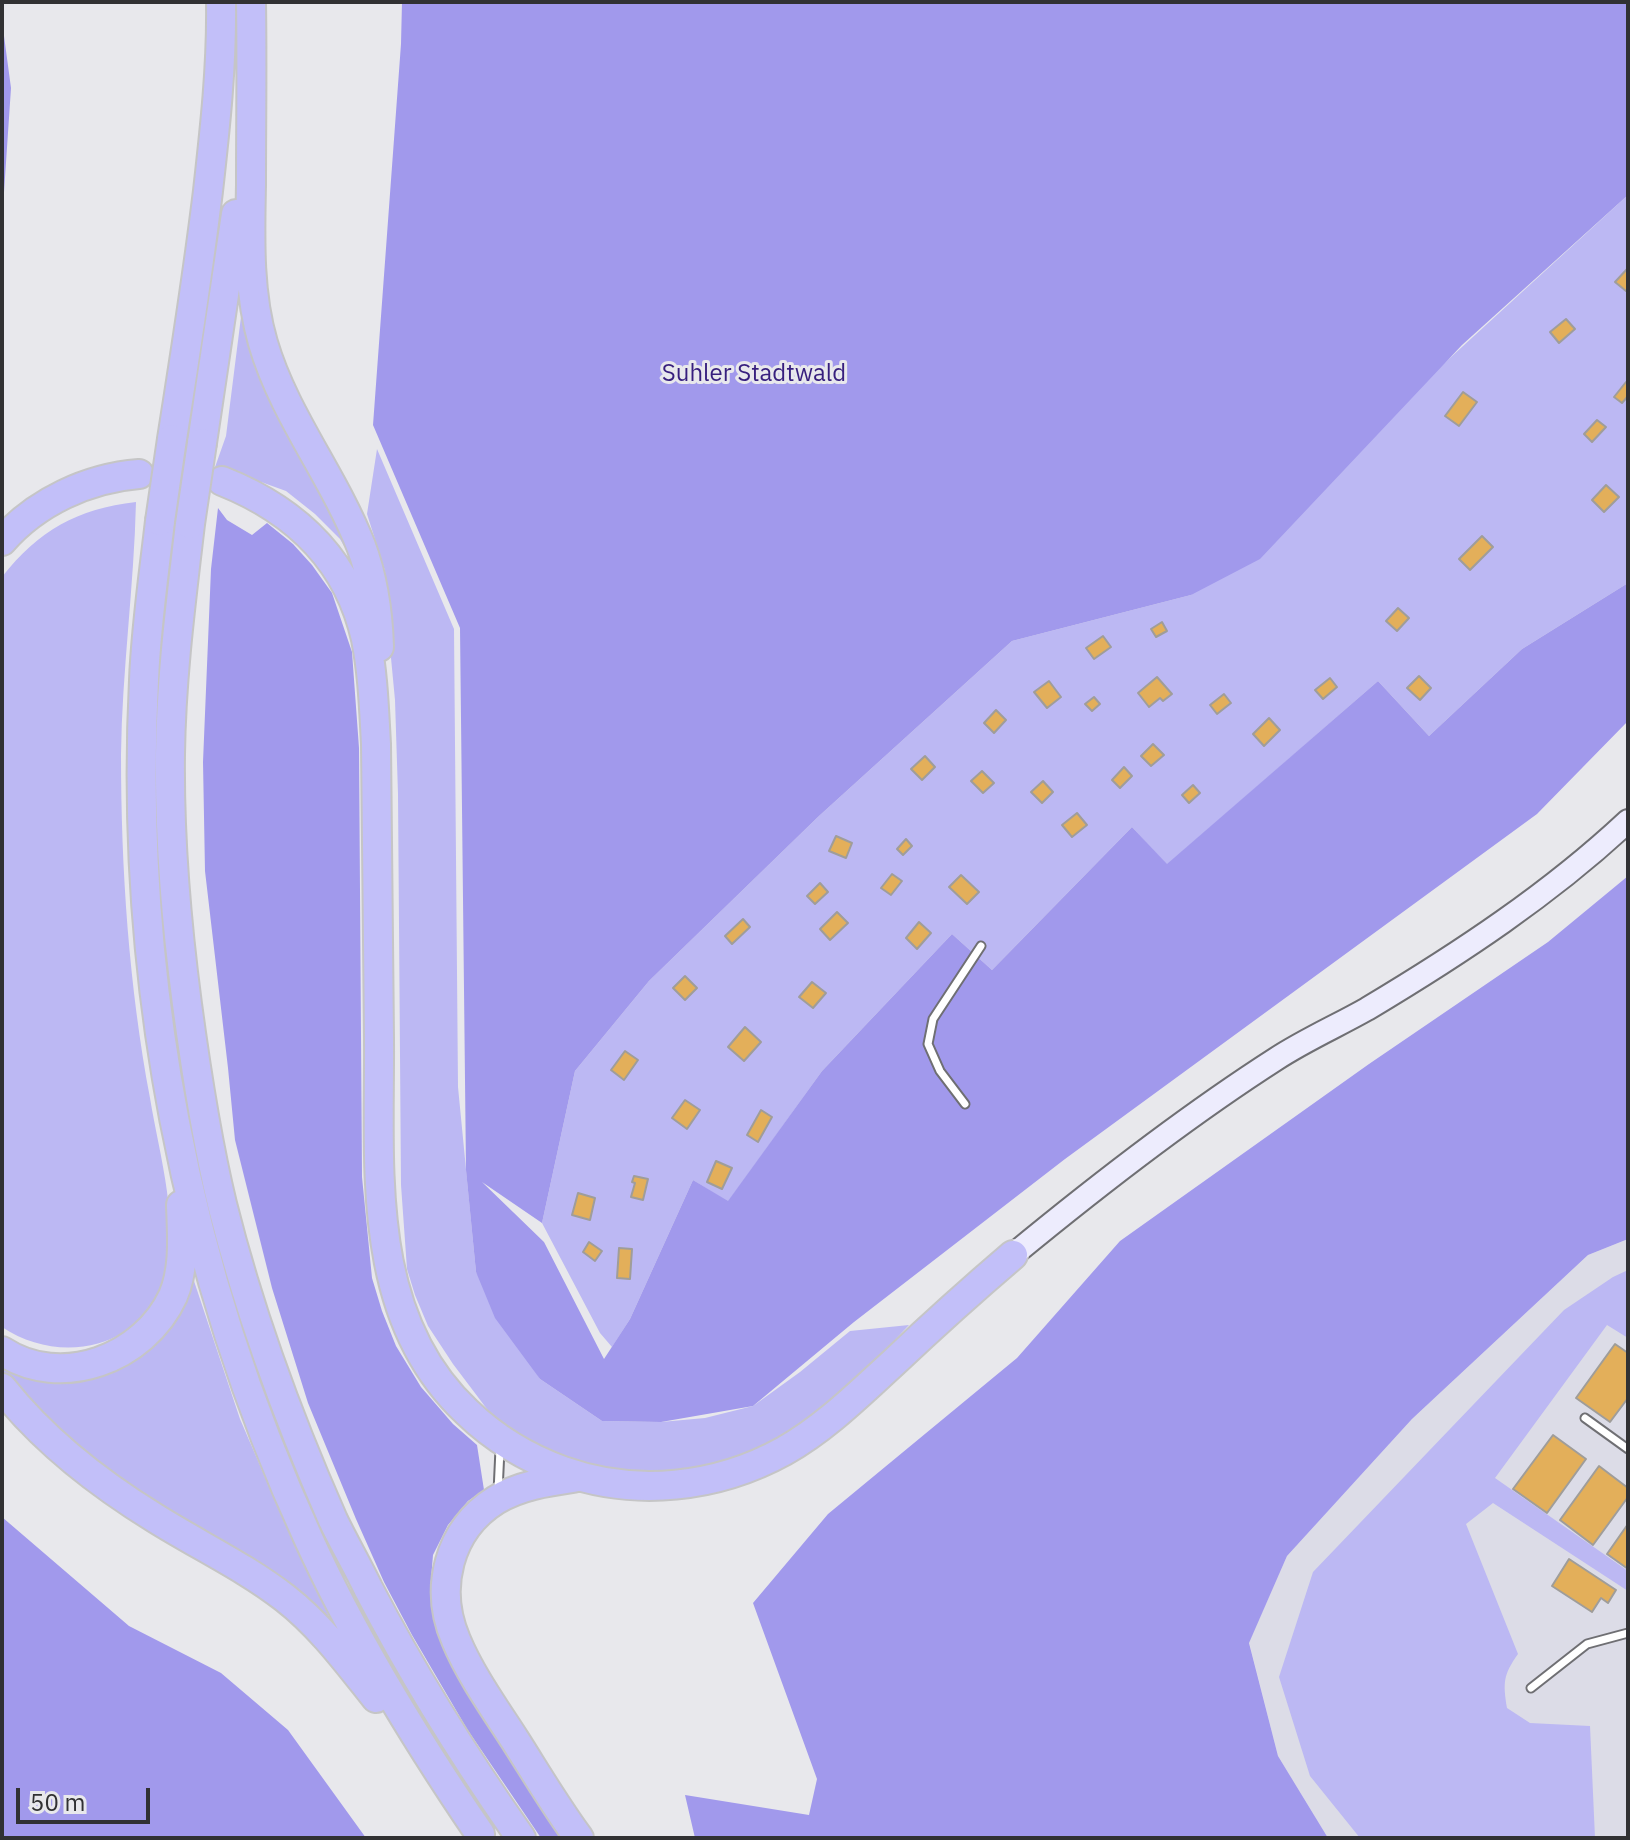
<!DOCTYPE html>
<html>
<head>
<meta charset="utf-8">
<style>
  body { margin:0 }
  #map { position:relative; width:1630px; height:1840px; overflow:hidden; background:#e8e8ec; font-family:"IBM Plex Sans",sans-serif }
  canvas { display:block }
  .frame { position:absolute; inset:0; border:4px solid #313133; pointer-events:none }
  .scale { position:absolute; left:16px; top:1788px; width:134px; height:36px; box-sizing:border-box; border:4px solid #313133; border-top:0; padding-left:10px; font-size:24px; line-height:28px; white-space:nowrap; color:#313133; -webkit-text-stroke:6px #e8e8ec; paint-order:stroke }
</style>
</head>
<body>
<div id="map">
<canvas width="1630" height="1840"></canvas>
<div class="frame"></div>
<div class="scale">50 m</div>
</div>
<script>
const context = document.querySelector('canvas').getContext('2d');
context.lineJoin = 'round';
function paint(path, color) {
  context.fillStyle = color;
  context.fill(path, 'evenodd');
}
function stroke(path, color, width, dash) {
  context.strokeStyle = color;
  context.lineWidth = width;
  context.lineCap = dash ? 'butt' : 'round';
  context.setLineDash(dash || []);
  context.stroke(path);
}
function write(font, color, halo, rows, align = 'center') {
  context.font = font + ' "IBM Plex Sans",sans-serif';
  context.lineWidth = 6;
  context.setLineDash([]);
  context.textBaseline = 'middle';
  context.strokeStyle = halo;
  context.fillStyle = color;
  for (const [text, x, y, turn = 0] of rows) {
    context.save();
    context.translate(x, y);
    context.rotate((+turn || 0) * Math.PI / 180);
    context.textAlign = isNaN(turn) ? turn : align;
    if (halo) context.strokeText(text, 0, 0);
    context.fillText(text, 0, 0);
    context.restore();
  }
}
const built = new Path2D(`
  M 1628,1239 L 1628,1838 L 1328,1838 L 1278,1756 L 1249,1642 L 1287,1556 L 1412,1419 L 1588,1255 Z`);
const green = new Path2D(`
  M 1628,195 L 1628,583 L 1522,649 L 1429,736 L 1378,681 L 1167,865 L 1132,827 L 992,970 L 952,934 L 822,1071 L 728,1202 L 693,1180 L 630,1319 L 612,1347 L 600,1333 L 542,1223 L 575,1071 L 649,981 L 819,816 L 1012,641 L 1191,595 Z
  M 242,309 L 361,575 L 340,539 L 315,514 L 286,491 L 250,478 L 214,470 L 226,436 Z
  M 377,449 L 454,629 L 458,1087 L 476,1272 L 540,1379 L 602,1421 L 661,1422 L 705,1418 L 753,1406 L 800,1372 L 850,1331 L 909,1325 L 825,1414 L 771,1446 L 700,1469 L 629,1471 L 578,1462 L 530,1442 L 496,1421 L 453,1364 L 428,1326 L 415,1295 L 407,1269 L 401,1185 L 398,794 L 395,700 L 387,616 L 385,571 L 367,514 Z
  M 136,502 C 134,587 122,671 121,755 C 121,870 129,986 150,1098 C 159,1154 182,1229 163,1283 C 139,1350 58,1365 2,1327 L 2,577 C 39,530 77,509 136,502 Z
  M 189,1266 L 240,1419 L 290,1535 L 337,1633 L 85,1461 L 2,1375 L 2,1357 L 105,1365 Z
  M 1628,1270 L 1628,1338 L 1607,1325 L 1495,1478 L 1628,1571 L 1628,1591 L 1493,1503 L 1466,1524 L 1518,1654 C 1503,1675 1503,1683 1507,1708 L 1530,1723 L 1590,1726 L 1595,1838 L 1360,1838 L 1310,1776 L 1279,1677 L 1313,1572 L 1564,1310 L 1613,1277 Z`);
const forest = new Path2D(`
  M 402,2 L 1628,2 L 1628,195 L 1462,345 L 1260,559 L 1191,595 L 1012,641 L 819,816 L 649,981 L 575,1071 L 542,1223 L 482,1182 L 544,1242 L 604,1359 L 630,1319 L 693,1180 L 728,1201 L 822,1071 L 952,934 L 992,970 L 1132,827 L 1167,864 L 1378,681 L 1429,736 L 1522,649 L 1628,583 L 1628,721 L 1537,814 L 1065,1159 L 854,1322 L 753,1406 L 661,1422 L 602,1421 L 540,1379 L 495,1318 L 476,1272 L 466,1170 L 460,628 L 373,425 L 401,44 Z
  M 2,21 L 11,88 L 2,222 Z
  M 218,508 L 227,520 L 252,535 L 267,523 L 293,544 L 312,565 L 332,593 L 352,652 L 359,748 L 362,1177 L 372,1278 L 382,1311 L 396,1346 L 421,1387 L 453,1424 L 477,1445 L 484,1490 L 468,1501 L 448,1525 L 433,1555 L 430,1591 L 436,1625 L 448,1658 L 486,1720 L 570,1838 L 541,1838 L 467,1729 L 412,1635 L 384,1582 L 356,1519 L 308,1403 L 272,1288 L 235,1140 L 228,1068 L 205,871 L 203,762 L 211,569 Z
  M 1628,876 L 1628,1239 L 1588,1255 L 1412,1419 L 1287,1556 L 1249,1643 L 1278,1756 L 1328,1838 L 695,1838 L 685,1795 L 809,1815 L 817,1779 L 753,1603 L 828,1514 L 1017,1358 L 1120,1241 L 1369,1064 L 1548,942 Z
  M 2,1517 L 129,1626 L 221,1673 L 288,1730 L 366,1838 L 2,1838 Z`);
const building = new Path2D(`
  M 1628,268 L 1628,289 L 1626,291 L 1615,282 Z
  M 1566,319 L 1575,329 L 1559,343 L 1550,332 Z
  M 1626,382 L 1628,383 L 1628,396 L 1622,403 L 1614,397 Z
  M 1463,392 L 1477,402 L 1459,426 L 1445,416 Z
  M 1597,420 L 1606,427 L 1592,442 L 1584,434 Z
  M 1606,485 L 1619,497 L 1604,512 L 1592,500 Z
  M 1482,536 L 1493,547 L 1470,570 L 1459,559 Z
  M 1398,608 L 1409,618 L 1397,631 L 1386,621 Z
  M 1162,622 L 1167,631 L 1156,637 L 1151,629 Z
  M 1103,636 L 1111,647 L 1094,659 L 1086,648 Z
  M 1419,676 L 1431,688 L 1420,700 L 1407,688 Z
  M 1157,677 L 1172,694 L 1163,701 L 1160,698 L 1149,707 L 1138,693 Z
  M 1330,678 L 1337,687 L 1323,699 L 1315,690 Z
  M 1049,681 L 1061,697 L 1047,708 L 1034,692 Z
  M 1224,694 L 1231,703 L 1217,714 L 1210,705 Z
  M 1094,697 L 1100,704 L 1092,711 L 1085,704 Z
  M 996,710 L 1006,720 L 994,733 L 984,723 Z
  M 1269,718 L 1280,730 L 1264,746 L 1253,734 Z
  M 1153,744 L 1164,755 L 1151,766 L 1141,756 Z
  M 925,756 L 935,767 L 922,780 L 911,769 Z
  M 1124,767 L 1132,776 L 1120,788 L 1112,780 Z
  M 982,771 L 994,783 L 983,793 L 971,781 Z
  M 1043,781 L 1053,792 L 1042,803 L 1031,792 Z
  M 1193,785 L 1200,793 L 1189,803 L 1182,795 Z
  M 1077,813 L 1087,825 L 1072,837 L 1062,825 Z
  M 836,836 L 852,843 L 846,858 L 829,851 Z
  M 906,839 L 912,846 L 903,855 L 897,849 Z
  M 892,874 L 902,881 L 891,895 L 881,888 Z
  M 961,875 L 979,892 L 967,904 L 949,887 Z
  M 820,883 L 828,892 L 815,904 L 807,896 Z
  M 837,912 L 848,923 L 830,940 L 820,929 Z
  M 743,919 L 750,927 L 732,944 L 725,936 Z
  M 919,922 L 931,933 L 917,949 L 906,938 Z
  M 685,976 L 697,988 L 685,1000 L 673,988 Z
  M 812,982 L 826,993 L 813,1008 L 799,997 Z
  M 745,1027 L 761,1042 L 744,1061 L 728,1047 Z
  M 625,1051 L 638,1060 L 624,1080 L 611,1070 Z
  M 685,1100 L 700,1110 L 687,1129 L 672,1118 Z
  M 761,1110 L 772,1117 L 758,1142 L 747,1135 Z
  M 716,1161 L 732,1168 L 722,1189 L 707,1182 Z
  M 634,1176 L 648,1179 L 643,1200 L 631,1197 L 635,1183 L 632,1182 Z
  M 578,1193 L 595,1198 L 590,1220 L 572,1215 Z
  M 589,1242 L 602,1251 L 595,1261 L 583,1252 Z
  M 619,1248 L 632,1249 L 630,1279 L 617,1278 Z
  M 1615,1344 L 1628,1353 L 1628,1398 L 1610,1422 L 1576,1398 Z
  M 1553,1435 L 1586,1459 L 1547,1513 L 1513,1489 Z
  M 1599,1466 L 1628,1488 L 1628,1497 L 1593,1545 L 1560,1520 Z
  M 1628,1524 L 1628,1569 L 1607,1554 Z
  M 1569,1559 L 1616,1590 L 1608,1603 L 1601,1598 L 1592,1612 L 1552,1586 Z`);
const service = new Path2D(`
  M 965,1104 L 940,1071 L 928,1044 L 933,1019 L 981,946
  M 1585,1418 L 1628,1449
  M 498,1492 L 500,1449
  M 1531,1688 L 1587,1644 L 1628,1633`);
const secondary = new Path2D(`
  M 1013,1255 C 1098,1185 1184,1118 1276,1059 C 1305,1040 1337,1026 1367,1009 C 1459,954 1550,894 1628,821`);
const motorway = new Path2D(`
  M 251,2 C 252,63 251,124 251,185 C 250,237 248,292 263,343 C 284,415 333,475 361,546 C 373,578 378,612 379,647
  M 172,439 C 185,357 198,274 208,191 C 215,129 222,65 221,2
  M 202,443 L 236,214
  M 222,481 C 295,510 348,559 366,639 C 373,674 374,709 376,744 C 377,843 378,941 379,1039 C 380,1167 364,1316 467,1412 C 495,1439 527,1458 563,1471 C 636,1497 717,1488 784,1451 C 825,1428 859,1394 893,1363 C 932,1326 972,1290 1013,1255
  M 160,521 C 154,574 146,627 144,680 C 129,975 185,1271 309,1540 C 356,1643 416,1740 480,1834
  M 190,524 C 181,601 171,677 170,754 C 169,838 176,921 187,1004 C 196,1071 206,1138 222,1204 C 249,1312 288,1418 333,1520 C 344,1543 357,1565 368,1588 C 413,1675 465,1758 521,1838
  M 2,541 C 36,502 88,478 139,474
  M 2,1351 C 61,1390 144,1359 173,1296 C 185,1268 182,1235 181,1205
  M 2,1388 C 44,1441 98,1483 155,1518 C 198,1545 245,1567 285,1598 C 321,1626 348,1663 376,1698
  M 578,1477 C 551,1481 520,1485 496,1500 C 448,1530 434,1589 456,1640 C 470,1674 495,1709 515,1740 C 536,1773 556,1807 579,1838`);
const motorwayBridge = new Path2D(`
  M 160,521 L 172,439
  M 190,524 L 202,443`);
const parkNames = [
  ["Suhler Stadtwald",754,374]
];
paint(built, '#dcdce7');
paint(green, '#bcb8f3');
paint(forest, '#a199ec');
paint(building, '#e3af5a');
stroke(building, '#9f9d9a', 2);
stroke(service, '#6f6f73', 11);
stroke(secondary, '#6f6f73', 26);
stroke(motorway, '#c5c5c6', 32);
stroke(service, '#fff', 7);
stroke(secondary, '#edecfd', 22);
stroke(motorway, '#c2bff9', 28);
stroke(motorwayBridge, '#c5c5c6', 32, []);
stroke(motorwayBridge, '#c2bff9', 28);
write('24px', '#371f7e', '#e8e8ec', parkNames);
</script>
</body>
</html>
